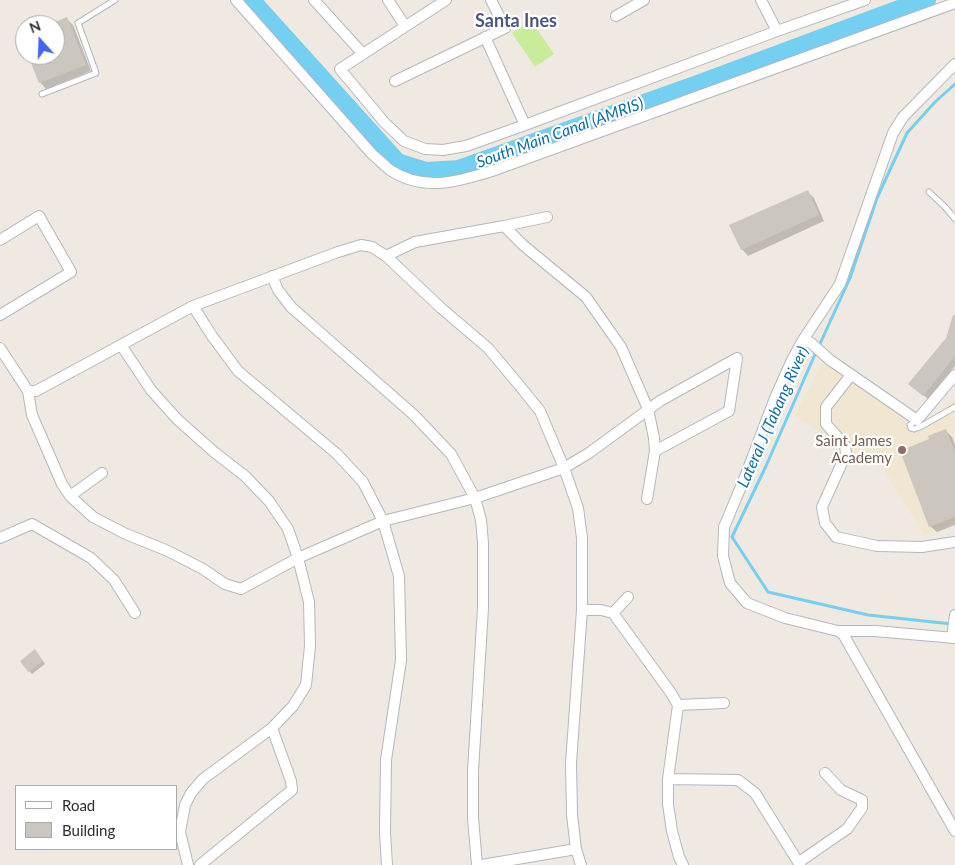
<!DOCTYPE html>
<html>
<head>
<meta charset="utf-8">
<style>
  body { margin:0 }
  #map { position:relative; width:955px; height:865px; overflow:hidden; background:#efe9e1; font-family:Lato,sans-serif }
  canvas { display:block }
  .legend { position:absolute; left:15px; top:785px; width:162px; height:65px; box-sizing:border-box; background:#fff; border:1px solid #ababab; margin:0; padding:6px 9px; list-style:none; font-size:15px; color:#2e2e2e }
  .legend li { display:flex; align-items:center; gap:10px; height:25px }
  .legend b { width:25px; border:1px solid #ababab }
  .north { position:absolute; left:15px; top:15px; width:50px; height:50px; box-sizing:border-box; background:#fff; border:1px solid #ababab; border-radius:50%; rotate:340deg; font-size:14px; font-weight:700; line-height:20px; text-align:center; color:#2e2e2e }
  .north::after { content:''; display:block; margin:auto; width:18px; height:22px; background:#4264fb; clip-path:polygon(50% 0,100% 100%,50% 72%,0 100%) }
</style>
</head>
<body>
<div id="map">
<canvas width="955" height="865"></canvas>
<ul class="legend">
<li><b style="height:6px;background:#fff"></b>Road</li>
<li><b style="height:14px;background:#cbc7bf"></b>Building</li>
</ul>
<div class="north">N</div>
</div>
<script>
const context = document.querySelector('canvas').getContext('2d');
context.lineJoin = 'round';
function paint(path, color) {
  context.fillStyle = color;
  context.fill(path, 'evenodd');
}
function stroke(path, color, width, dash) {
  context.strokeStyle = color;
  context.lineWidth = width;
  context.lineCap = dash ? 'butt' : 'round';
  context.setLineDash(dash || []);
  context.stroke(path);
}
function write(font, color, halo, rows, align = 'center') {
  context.font = font + ' Lato,sans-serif';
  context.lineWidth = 4.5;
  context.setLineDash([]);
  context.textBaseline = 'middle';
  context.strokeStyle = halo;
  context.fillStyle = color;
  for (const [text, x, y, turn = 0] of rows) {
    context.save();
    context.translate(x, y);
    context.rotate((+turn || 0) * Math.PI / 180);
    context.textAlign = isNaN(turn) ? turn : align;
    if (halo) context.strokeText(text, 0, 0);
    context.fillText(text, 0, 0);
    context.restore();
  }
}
const education = new Path2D(`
  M 824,360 L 918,429 L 955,398 L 955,521 L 924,535 L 885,471 L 794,416 Z`);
const pitch = new Path2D(`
  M 531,20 L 554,54 L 535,67 L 512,33 Z`);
const shadow = new Path2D(`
  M 67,19 L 73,25 L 91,71 L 46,89 L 40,82 L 29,55 L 55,55 L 55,25 L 50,25 Z
  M 25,35 L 25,44 L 22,36 Z
  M 807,191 L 814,198 L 824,221 L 748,256 L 742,249 Z
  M 955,351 L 955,366 L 928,399 L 915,388 Z
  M 945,430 L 952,437 L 955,445 L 955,525 L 937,532 L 930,526 L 931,439 Z
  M 38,654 L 45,664 L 32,674 L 29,671 Z`);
const stream = new Path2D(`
  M 819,346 L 850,278 L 877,198 L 907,133 L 935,102 L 955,84
  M 816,352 L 766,466 L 732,537 L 768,592 L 868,615 L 952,624`);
const river = new Path2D(`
  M 250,0 L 397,163 L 426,172 L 459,170 L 698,85 L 926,0`);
const building = new Path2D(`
  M 67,17 L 86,65 L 39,83 L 28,55 L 55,55 L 55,22 Z
  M 808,190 L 819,215 L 741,250 L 729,225 Z
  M 953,315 L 955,315 L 955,356 L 923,396 L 908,384 L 946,338 Z
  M 946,429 L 955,452 L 955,517 L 929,527 L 900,451 L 929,439 L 928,436 Z
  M 35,649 L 43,661 L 28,672 L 20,661 Z`);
const service = new Path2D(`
  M 42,94 L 96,73 L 78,23 L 115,0
  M 929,192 L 945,207 L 955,219
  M 917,420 L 910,425 L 911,428 L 914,429 L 920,427 L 955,407`);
const minor = new Path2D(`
  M 236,0 L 372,154 C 378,159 384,165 390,170 C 424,192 457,182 492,171 L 955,3
  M 314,0 L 363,54
  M 388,0 L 405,26
  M 446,0 L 340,69 L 384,122 L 404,141 L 425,149 L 443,150 L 466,146 L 525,125 L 777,31 L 865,0
  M 761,0 L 777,31
  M 616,16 L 644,0
  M 485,37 L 525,125
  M 955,64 L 903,117 L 893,133 L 840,284 L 803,340 L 792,360 L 775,398 L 745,477 L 724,527 L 723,556 L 730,583 L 747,603 L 785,618 L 838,631 L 875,631 L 955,638
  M 395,81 L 505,28 L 491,0
  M 504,226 L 523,245 L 586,297 L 621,347 L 648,409 L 654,438 L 655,451 L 647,499
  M 0,240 L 39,216 L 71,272 L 0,315
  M 386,256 L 415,242 L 504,226 L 547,217
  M 272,276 L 278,290 L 291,307 L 414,415 L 451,454 L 475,498 L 481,520 L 483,543 L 483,608 L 473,771 L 473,818 L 477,865
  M 193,306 L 212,336 L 238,371 L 337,454 L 363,482 L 383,521 L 399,576 L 401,660 L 386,760 L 385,833 L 387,865
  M 803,340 L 811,343 L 830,360 L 917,420 L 955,375
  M 121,345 L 151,390 L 177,419 L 214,452 L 245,476 L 269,501 L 288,529 L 298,558 L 309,602 L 310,646 L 306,685 L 293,706 L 272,728 L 203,779 L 191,793 L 185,805 L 180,832 L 188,865
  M 0,348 L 28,391 L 36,391 L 193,306 L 338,252 L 361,245 L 372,247 L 386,256 L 441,308 L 488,348 L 519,385 L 540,411 L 564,468 L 578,508 L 582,538 L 582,610 L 571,763 L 572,815 L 576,849 L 581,865
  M 851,375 L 826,407 L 826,424 L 845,445 L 846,454 L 822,507 L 825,523 L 836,537 L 877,546 L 922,547 L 955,542
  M 28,391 L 32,415 L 62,484 L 70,496 L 93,517 L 126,534 L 168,551 L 203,569 L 225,584 L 241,589 L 298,558 L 383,521 L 475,498 L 564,468 L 589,453 L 660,401 L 737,358
  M 655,451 L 729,411 L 737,358
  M 70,496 L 102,473
  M 0,538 L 32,524 L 91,558 L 114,580 L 135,613
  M 582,610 L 601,610 L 613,613 L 671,693 L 678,705 L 668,779 L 668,804 L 672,831 L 679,857 L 683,865
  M 613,613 L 628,597
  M 838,631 L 843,634 L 955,831
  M 952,638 L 955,615
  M 678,705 L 724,703
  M 668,779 L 738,780 L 755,793 L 800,865
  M 799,862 L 847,829 L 862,808 L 862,800 L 841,790 L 825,773
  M 200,865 L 292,790 L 291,781 L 272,728
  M 482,865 L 576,849`);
const markers = [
  [902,450,5,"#8d6e63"]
];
const educationNames = [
  ["Saint James",892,441],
  ["Academy",892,458]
];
const waterNames = [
  ["South Main Canal (AMRIS)",560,133,-20],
  ["Lateral J (Tabang River)",773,417,-66]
];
const quarterNames = [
  ["Santa Ines",516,21]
];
paint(education, '#f0e6d1');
paint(pitch, '#c9ec9a');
paint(shadow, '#0003');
stroke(stream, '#75cff0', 3);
stroke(river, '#75cff0', 20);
paint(building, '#cbc7bf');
stroke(service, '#b4b7c1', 7);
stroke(minor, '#b4b7c1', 12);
stroke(service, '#fff', 5);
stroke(minor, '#fff', 10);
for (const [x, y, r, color] of markers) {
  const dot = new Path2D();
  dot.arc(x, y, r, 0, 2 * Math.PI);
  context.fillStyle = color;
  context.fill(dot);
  stroke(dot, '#fff', 2);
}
write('15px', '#785e54', '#fff', educationNames, 'right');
write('italic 16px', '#0d6fa3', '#fff', waterNames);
write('bold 18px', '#4d5680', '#fff', quarterNames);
</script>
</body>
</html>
